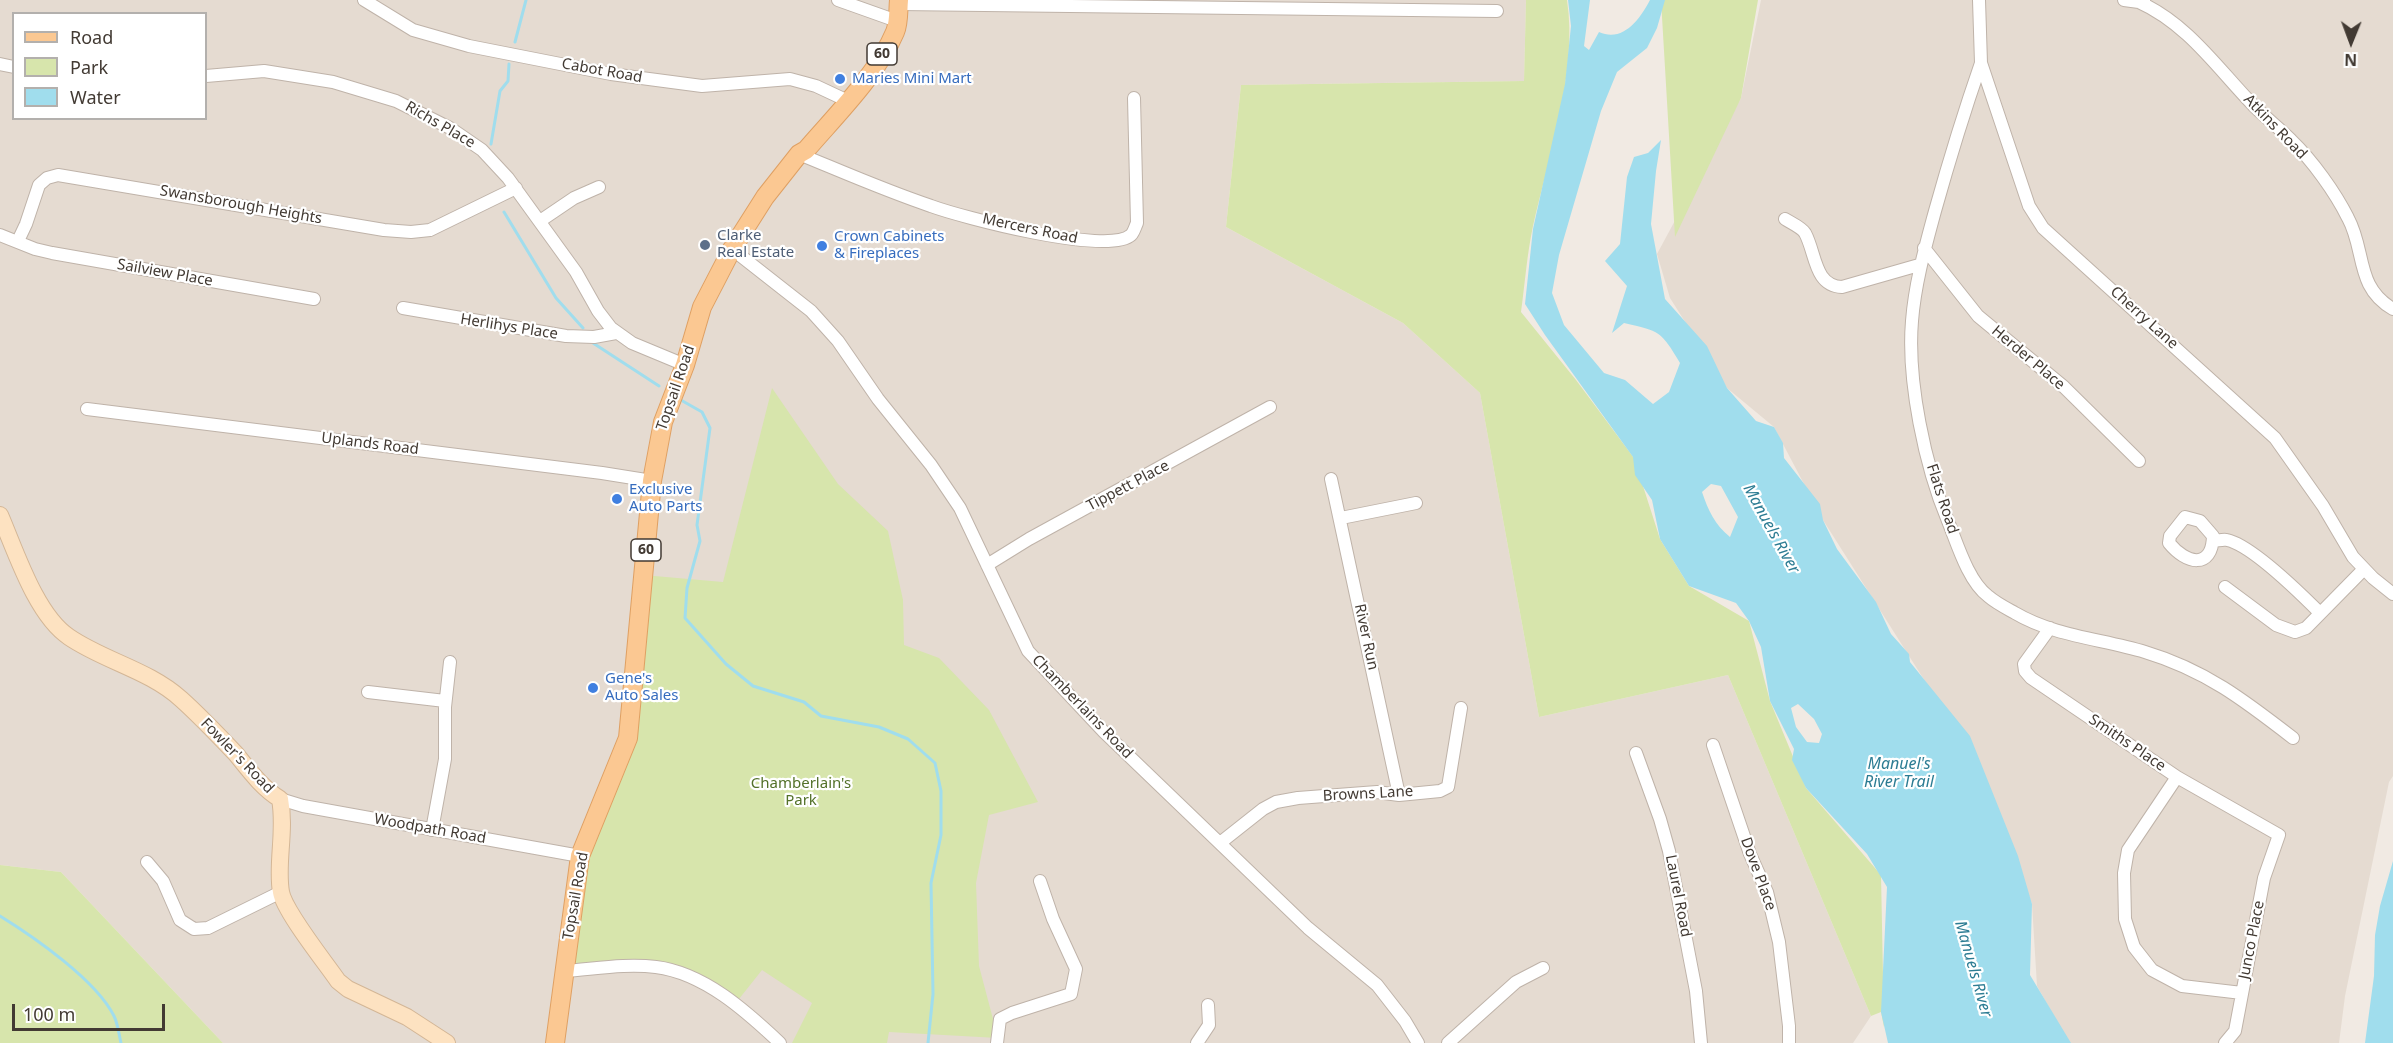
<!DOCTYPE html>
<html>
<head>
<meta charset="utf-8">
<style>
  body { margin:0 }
  #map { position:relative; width:2393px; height:1043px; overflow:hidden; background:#f1eae3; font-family:"Noto Sans",sans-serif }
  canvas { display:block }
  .legend { position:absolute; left:12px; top:12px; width:195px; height:108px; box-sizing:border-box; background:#fff; border:2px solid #b3b0ad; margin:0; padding:8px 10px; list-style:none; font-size:18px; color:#423a33 }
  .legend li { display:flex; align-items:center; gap:12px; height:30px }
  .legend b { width:30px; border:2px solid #b3b0ad }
  .north { position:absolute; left:2321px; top:12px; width:60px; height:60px; -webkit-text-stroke:4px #fff; paint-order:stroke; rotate:181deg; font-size:16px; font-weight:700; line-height:24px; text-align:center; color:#423a33 }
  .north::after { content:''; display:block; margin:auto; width:21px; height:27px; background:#423a33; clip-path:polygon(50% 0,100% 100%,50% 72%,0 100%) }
  .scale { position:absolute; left:12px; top:1004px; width:153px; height:27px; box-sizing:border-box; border:3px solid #423a33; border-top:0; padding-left:8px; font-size:18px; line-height:21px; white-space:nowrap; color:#423a33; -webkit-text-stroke:4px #fff; paint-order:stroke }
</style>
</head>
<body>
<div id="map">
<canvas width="2393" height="1043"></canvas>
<ul class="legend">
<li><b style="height:8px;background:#fbc892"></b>Road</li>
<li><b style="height:16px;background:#d7e5ac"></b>Park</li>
<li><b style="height:16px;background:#a0dded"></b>Water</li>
</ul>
<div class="north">N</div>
<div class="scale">100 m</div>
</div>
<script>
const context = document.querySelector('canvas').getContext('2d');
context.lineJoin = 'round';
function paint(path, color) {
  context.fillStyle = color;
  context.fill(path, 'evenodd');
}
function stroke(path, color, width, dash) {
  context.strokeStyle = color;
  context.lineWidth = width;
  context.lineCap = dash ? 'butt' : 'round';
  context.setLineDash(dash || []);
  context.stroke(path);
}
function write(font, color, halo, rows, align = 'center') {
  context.font = font + ' "Noto Sans",sans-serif';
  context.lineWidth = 4.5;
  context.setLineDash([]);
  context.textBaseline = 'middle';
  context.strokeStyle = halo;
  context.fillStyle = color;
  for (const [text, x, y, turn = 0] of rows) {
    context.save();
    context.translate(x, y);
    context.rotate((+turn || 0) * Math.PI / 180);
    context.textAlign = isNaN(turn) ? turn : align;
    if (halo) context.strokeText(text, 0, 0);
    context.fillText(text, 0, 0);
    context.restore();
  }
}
const residential = new Path2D(`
  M 0,0 L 1526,0 L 1524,81 L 1241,85 L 1226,227 L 1403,323 L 1480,393 L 1539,717 L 1728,675 L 1871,1016 L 1853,1043 L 223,1043 L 61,872 L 0,865 ZM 14,14 L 206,14 L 206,118 L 14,118 Z
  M 1761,0 L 2393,0 L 2393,776 L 2389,782 L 2345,996 L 2339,1043 L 2069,1043 L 2037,986 L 2032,904 L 1985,776 L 1823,520 L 1774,427 L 1727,388 L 1670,298 L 1657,254 L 1741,98 Z`);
const green = new Path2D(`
  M 1526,0 L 1567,0 C 1578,71 1549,156 1533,226 C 1527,254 1525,283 1521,312 L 1576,380 L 1634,458 L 1660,539 L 1689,586 L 1749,621 L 1770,701 L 1806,788 L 1881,875 L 1884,1027 L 1881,1012 L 1871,1016 L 1728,675 L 1539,717 L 1480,393 L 1403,323 L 1226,227 L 1241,85 L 1524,81 Z
  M 1661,0 L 1758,0 L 1741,98 L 1675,237 Z
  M 772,388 L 838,484 L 888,531 L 903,600 L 904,645 L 939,658 L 989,710 L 1038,802 L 989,815 L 976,883 L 979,966 L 998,1038 L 889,1032 L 887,1043 L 792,1043 L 812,1003 L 762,970 L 735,1004 L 657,967 L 564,971 L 580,856 L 628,738 L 643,575 L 723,582 Z
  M 0,865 L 61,872 L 223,1043 L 0,1043 Z`);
const water = new Path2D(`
  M 1568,0 L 1590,0 L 1584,46 L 1589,50 L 1599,32 C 1623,43 1640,19 1650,0 L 1665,0 L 1657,28 L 1647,48 L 1617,72 L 1601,111 L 1559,255 L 1552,293 L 1564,325 L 1604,373 L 1625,380 L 1653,404 L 1669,392 L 1680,363 C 1661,331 1660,331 1624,323 L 1612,333 L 1627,286 L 1605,261 L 1620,244 L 1627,177 L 1634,157 L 1648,153 L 1661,140 L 1656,171 L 1651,224 L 1665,299 L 1707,346 L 1727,388 L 1756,421 L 1774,427 L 1783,443 L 1784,458 L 1820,504 L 1823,520 L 1837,549 L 1876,602 L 1891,634 L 1909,654 L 1910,662 L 1970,736 L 2018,856 L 2032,904 L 2030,975 L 2071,1043 L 1888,1043 L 1881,1012 L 1887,887 L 1867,854 L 1806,788 L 1792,760 L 1794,749 L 1770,701 L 1761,647 L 1749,621 L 1736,603 L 1689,586 L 1660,539 L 1652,500 L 1635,475 L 1633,457 L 1545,335 L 1525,304 L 1533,229 L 1565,84 L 1571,26 ZM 1711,484 L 1721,486 L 1738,517 L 1730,537 C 1715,525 1708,510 1702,492 ZM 1798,704 L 1814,719 L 1822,734 L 1819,743 L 1807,742 L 1796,727 L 1791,708 Z
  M 2393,861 L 2393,1043 L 2365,1043 L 2374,976 L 2375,935 L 2380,906 Z`);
const stream = new Path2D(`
  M 515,42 L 526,0
  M 491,144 L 500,91 L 508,81 L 509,64
  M 504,212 L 556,298 L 583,328
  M 593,343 L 659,386
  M 679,399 L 702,412 L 710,428 L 697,525 L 700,541 L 687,588 L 685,618 L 726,664 L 753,686 L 804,702 L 821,716 L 879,727 L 908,739 L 935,763 L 941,791 L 941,835 L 931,883 L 933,994 L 928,1043
  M 0,916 C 34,937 96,980 114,1016 C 118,1024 119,1035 121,1043`);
const street = new Path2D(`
  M 364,0 L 413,30 L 469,46 L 611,74 L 702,86 L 790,79 L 816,86 L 848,101
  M 838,0 L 897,21
  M 1979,0 L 1981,63 L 2029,206 L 2043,228 L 2275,438 L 2323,506 L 2353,557 L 2373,578 L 2393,594
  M 2124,0 L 2139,2 L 2144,0
  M 2139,2 C 2188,24 2218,69 2254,106 C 2266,118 2279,128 2291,140 C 2312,160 2335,192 2348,218 C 2366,251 2355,287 2393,309
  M 899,4 L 1497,11
  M 1981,63 C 1964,112 1949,161 1935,211 C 1925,248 1915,283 1912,321 C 1907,381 1925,466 1948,521 C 1957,543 1968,581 1988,596 C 1996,603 2006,608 2015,613 C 2054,636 2102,639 2145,652 C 2205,670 2244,700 2293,738
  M 0,64 L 14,67
  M 206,76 L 264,71 L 333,82 L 396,101 L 450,128 L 482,150 L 508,178 L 576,272 L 598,311 L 611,328 L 632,343 L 685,365
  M 799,154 C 843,172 886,191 931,206 C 961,217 1108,256 1131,235 C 1134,232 1135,227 1137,223 L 1134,98
  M 1785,219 C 1791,223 1801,227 1805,233 C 1816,253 1814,286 1842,287 L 1919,265
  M 540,221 L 574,198 L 599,187
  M 0,235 L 35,249 L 52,253 L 314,299
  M 18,241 L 26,224 L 39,185 L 47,178 L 58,175 L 384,230 L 411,232 L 430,230 L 516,188
  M 1924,248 L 1978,316 L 2064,387 L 2139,461
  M 732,249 L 811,311 L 838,341 L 878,399 L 931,465 L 960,508 L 1028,651 L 1104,732 L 1308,928 L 1377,985 L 1405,1021 L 1418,1043
  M 403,308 L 566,336 L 594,337 L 616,333
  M 87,409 L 602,473 L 652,481
  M 1331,479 L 1399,795
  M 2185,517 L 2200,521 L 2213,536 C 2212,570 2186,564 2169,543 L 2170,536 Z
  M 1341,518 L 1416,503
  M 2213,541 C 2217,541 2223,539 2227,540 C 2251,545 2302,595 2320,613
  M 987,565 L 1029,539 L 1270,407
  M 2225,587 L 2276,625 L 2295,632 L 2306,628 L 2364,569
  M 2050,628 L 2024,664 L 2025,671 L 2031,678 L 2177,777 L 2279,835 L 2264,878 L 2235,1031 L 2225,1043
  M 368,692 L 445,701
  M 1713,745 L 1750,854 L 1767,892 L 1779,942 L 1789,1026 L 1789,1043
  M 1636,753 L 1660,819 L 1669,851 L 1696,991 L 1701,1043
  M 2177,777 L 2128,850 L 2124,873 L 2125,919 L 2134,947 L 2152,970 L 2182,986 L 2242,993
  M 280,799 L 303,806 L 580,856
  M 432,830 L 445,759 L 445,707 L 450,662
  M 1220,843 L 1263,809 L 1276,802 L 1298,798 L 1377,792 L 1399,795 L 1440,791 L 1448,787 L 1461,708
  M 147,862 L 163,881 L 180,920 L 194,929 L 208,928 L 281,892
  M 564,971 C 594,969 626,963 656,967 C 704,973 746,1011 780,1043
  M 997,1043 L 1000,1019 L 1012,1013 L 1071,994 L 1076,969 L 1053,919 L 1040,881
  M 1197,1043 L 1209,1025 L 1208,1005
  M 1448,1043 L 1516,982 L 1543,968`);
const secondary = new Path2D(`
  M 0,515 C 16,552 36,615 69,637 C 104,661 149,670 181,699 C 200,716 218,735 236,754 C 249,770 262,788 280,799 C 286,831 276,864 281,892 C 284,911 325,962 338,981 L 348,989 L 407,1017 L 447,1043`);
const primary = new Path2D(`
  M 555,1043 L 580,856 L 628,738 L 652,481 L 663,422 L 685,365 L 702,307 L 732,249 L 765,197 L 799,154 L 806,150 C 836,115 877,75 895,32 C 899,23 898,10 899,0`);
const markers = [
  [840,79,6,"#3f7fe0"],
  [705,245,6,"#5c6f8a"],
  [822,246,6,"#3f7fe0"],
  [617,499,6,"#3f7fe0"],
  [593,688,6,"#3f7fe0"]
];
const shields = [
  [882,54,30],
  [646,550,30]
];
const shieldNames = [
  ["60",882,54],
  ["60",646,550]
];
const streetNames = [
  ["Cabot Road",602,71,10],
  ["Richs Place",440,125,30],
  ["Atkins Road",2275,127,46],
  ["Swansborough Heights",241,205,10],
  ["Mercers Road",1030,229,12],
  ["Sailview Place",165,273,10],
  ["Cherry Lane",2144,318,42],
  ["Herlihys Place",509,327,9],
  ["Herder Place",2028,358,40],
  ["Topsail Road",676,388,-71],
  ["Uplands Road",370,444,7],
  ["Tippett Place",1128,486,-28],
  ["Flats Road",1942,499,72],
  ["River Run",1366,637,78],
  ["Chamberlains Road",1082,707,46],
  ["Smiths Place",2127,743,34],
  ["Fowler's Road",237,756,46],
  ["Browns Lane",1368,794,-3],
  ["Woodpath Road",430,829,10],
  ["Dove Place",1758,874,70],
  ["Topsail Road",576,896,-80],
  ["Laurel Road",1678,896,79],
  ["Junco Place",2252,940,-79]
];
const shopNames = [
  ["Maries Mini Mart",852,79],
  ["Crown Cabinets",834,237],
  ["& Fireplaces",834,254],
  ["Exclusive",629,490],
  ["Auto Parts",629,507],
  ["Gene's",605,679],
  ["Auto Sales",605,696]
];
const serviceNames = [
  ["Clarke",717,236],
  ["Real Estate",717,253]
];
const parkNames = [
  ["Chamberlain's",801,784],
  ["Park",801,801]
];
const waterNames = [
  ["Manuels River",1771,529,61],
  ["Manuel's",1899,764],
  ["River Trail",1899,782],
  ["Manuels River",1973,969,74]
];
paint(residential, '#e5dbd1');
paint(green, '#d7e5ac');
paint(water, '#a0dded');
stroke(stream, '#a0dded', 3);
stroke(street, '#bfb3a9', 14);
stroke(secondary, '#d3b696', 18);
stroke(primary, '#dfa063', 20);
stroke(street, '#fff', 12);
stroke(secondary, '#fde2c1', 16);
stroke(primary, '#fbc892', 18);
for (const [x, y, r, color] of markers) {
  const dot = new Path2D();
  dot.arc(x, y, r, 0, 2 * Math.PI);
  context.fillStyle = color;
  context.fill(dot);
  stroke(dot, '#fff', 2);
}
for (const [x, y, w] of shields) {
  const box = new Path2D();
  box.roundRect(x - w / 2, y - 11, w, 22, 4.5);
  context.fillStyle = '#fff';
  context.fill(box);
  stroke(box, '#423a33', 1.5);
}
write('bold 14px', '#423a33', null, shieldNames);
write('15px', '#423a33', '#fff', streetNames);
write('15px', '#366cbe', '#fff', shopNames, 'left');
write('15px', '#4e5e75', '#fff', serviceNames, 'left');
write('15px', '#537129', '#fff', parkNames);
write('italic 16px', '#2c7c93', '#fff', waterNames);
</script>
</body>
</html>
